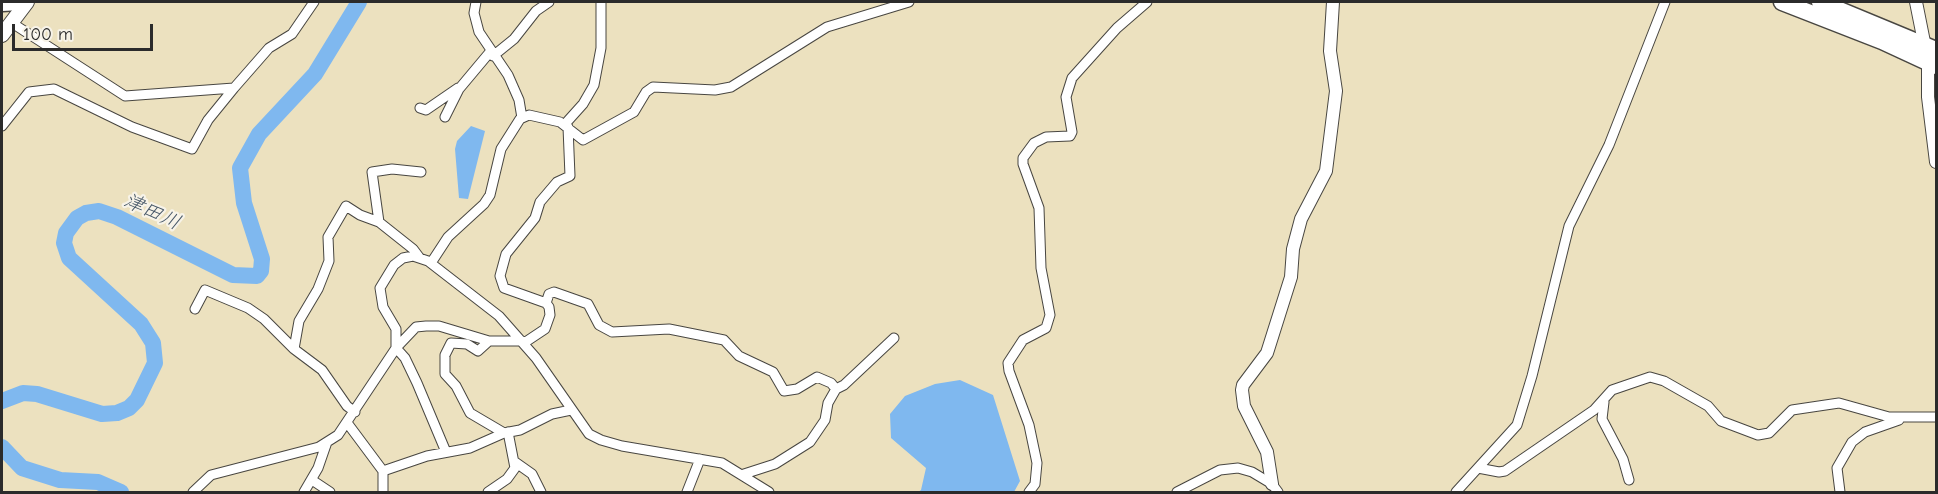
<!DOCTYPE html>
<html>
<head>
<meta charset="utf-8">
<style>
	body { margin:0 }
	#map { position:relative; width:1938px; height:494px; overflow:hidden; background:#ece1bf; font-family:"Comic Neue",sans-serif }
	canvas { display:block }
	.frame { position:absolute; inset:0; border:3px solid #2b2b2b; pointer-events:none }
	.scale { position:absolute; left:12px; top:24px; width:141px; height:27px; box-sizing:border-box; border:3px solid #2b2b2b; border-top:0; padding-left:8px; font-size:18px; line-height:21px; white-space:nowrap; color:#2b2b2b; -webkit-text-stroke:4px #f7f3e8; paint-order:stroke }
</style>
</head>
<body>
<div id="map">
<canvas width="1938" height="494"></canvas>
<div class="frame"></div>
<div class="scale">100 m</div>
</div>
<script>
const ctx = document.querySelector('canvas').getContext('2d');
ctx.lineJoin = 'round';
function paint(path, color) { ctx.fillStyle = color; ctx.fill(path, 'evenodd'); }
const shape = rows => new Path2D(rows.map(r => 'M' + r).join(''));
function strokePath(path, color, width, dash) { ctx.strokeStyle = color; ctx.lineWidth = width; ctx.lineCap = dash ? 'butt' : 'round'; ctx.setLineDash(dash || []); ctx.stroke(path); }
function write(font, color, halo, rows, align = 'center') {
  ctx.font = font + ' "Comic Neue","Klee One",sans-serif'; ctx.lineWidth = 4.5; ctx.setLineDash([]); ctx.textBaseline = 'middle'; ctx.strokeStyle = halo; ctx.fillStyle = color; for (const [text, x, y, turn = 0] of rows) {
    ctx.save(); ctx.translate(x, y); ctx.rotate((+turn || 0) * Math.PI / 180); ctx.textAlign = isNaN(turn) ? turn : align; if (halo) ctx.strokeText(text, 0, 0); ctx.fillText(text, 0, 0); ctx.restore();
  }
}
paint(shape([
	[471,126,485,131,468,199,459,198,455,149,457,141],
	[960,380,993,395,1020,481,1014,492,918,492,921,490,926,468,891,438,890,414,905,396,935,384]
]), '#7fb8ef');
strokePath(shape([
	[2,401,23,393,37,394,102,414,117,413,129,408,137,400,155,363,153,343,141,324,69,258,64,243,66,233,77,218,86,213,99,211,117,217,233,275,257,276,261,271,262,259,244,203,240,168,259,134,315,74,359,2],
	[2,447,22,468,60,480,98,482,121,492]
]), '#7fb8ef', 16);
const street = shape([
	[476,2,474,13,479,32,508,75,519,100,522,118],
	[12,23,125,96,234,88],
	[493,56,514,39,536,11,549,2],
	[420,108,426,110,458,88],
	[445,117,459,89,490,52],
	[565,124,583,104,594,85,601,48,601,2],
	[2,126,29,92,54,89,132,127,192,149,208,120,234,88,269,48,292,34,314,2],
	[379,222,372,172,392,169,421,172],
	[431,263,448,237,484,204,490,195,501,149,520,119,529,115,560,122,583,140,634,112,646,92,653,87,715,90,731,87,827,27,909,2],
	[546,303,549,294,554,292,588,304,599,325,612,332,669,329,724,340,739,356,773,372,784,391,797,389,817,377,831,383,836,389],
	[195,309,205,290,248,308,264,319,294,349,322,370,347,406,355,412],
	[489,341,478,351,467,344,451,343,445,355,445,374,456,386,470,413,504,433],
	[524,343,545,329,550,315,549,307,546,303,504,288,500,276,506,254,535,218,540,202,557,182,570,176,568,127],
	[294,349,299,321,318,289,329,261,328,237,346,206,360,215,379,222,413,249,419,257],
	[1604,402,1602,419,1623,459,1629,480],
	[348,424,383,471,383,492],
	[446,452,417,383,405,358,396,348,416,327,426,326,439,326,489,341,522,341],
	[515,462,532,474,541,492],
	[1478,468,1499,472,1505,471,1594,410,1612,390,1650,377,1664,381,1708,406,1721,421,1758,435,1769,433,1792,410,1839,403,1889,417,1936,417],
	[383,471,427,456,470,448,504,433,520,430,552,414,571,410],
	[744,474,775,464,810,442,825,420,828,403,836,389,844,385,894,338],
	[312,480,330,492],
	[193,492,211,475,319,447,338,435,396,348,396,329,383,307,380,288,394,265,403,258,413,256,428,261,499,316,536,358,589,434,601,440,622,446,722,463,769,492],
	[304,492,318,468,327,442],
	[488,492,507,479,515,468,508,432],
	[687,492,700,459],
	[1029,492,1035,484,1037,463,1029,425,1009,371,1008,363,1023,340,1046,328,1050,315,1041,268,1039,208,1023,164,1023,158,1034,143,1046,137,1070,136,1072,132,1066,97,1072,78,1117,28,1147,2],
	[1177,492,1220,470,1238,468,1252,472,1272,484,1278,492],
	[1456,492,1517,425,1532,376,1569,226,1609,145,1665,2],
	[1840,492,1837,468,1852,442,1865,432,1899,420]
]);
const secondary = shape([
	[1916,2,1928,62,1928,97,1936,162],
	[1272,484,1267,452,1244,406,1242,390,1243,385,1267,353,1291,277,1293,249,1301,219,1326,171,1336,91,1330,51,1333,2]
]);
const primary = shape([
	[2,35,27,2]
]);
const highway = shape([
	[1782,2,1882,41,1936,66],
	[1820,2,1936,50],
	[2,3,20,2]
]);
strokePath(street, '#484641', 11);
strokePath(secondary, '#484641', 14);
strokePath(primary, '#484641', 16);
strokePath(highway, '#484641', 19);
strokePath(street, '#fff', 9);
strokePath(secondary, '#fff', 12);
strokePath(primary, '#fff', 14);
strokePath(highway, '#fff', 16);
write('italic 20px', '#456', '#f7f3e8', [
	["津田川",152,212,25]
]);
</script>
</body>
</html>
